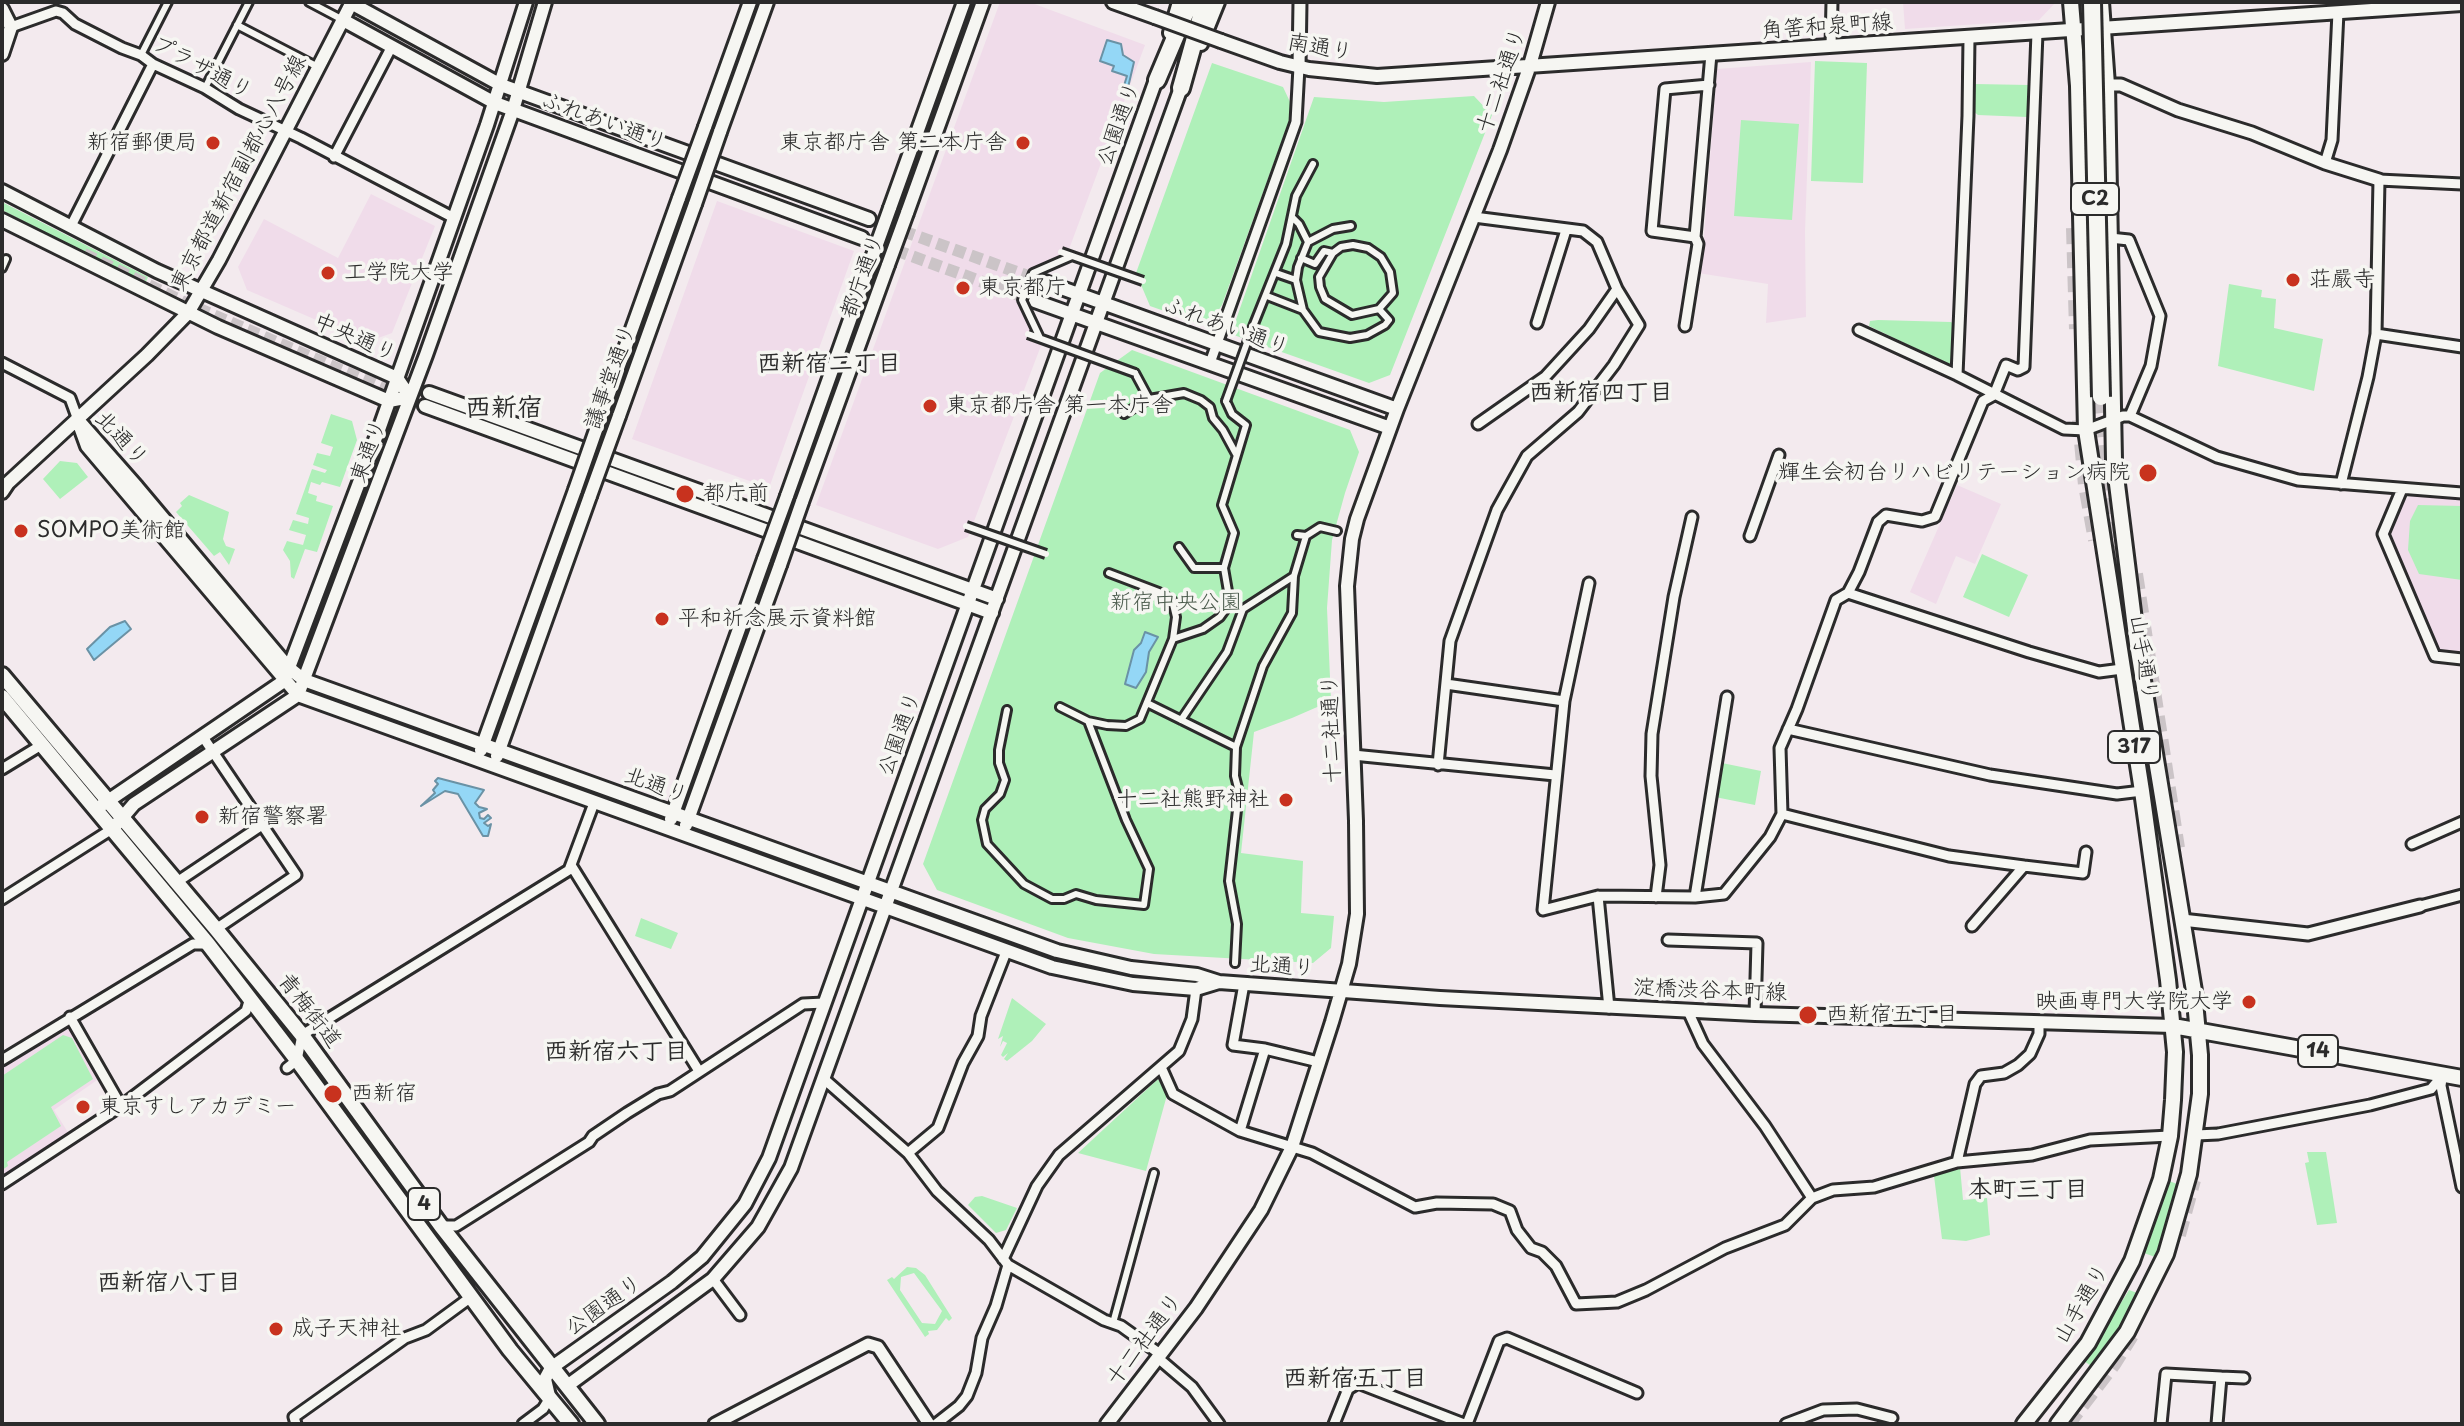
<!DOCTYPE html>
<html>
<head>
<meta charset="utf-8">
<style>
	body { margin:0 }
	#map { position:relative; width:2464px; height:1426px; overflow:hidden; background:#f3eaee; font-family:"Playpen Sans",sans-serif }
	canvas { display:block }
	.frame { position:absolute; inset:0; border:4px solid #2b2b2b; pointer-events:none }
</style>
</head>
<body>
<div id="map">
<canvas width="2464" height="1426"></canvas>
<div class="frame"></div>
</div>
<script>
const ctx = document.querySelector('canvas').getContext('2d');
ctx.lineJoin = 'round';
function paint(path, color) { ctx.fillStyle = color; ctx.fill(path, 'evenodd'); }
const shape = rows => new Path2D(rows.map(r => 'M' + r).join(''));
function strokePath(path, color, width, dash) { ctx.strokeStyle = color; ctx.lineWidth = width; ctx.lineCap = dash ? 'butt' : 'round'; ctx.setLineDash(dash || []); ctx.stroke(path); }
function write(font, color, halo, rows, align = 'center') {
  ctx.font = font + ' "Playpen Sans","Klee One",sans-serif'; ctx.lineWidth = 7; ctx.setLineDash([]); ctx.textBaseline = 'middle'; ctx.strokeStyle = halo; ctx.fillStyle = color; for (const [text, x, y, turn = 0] of rows) {
    ctx.save(); ctx.translate(x, y); ctx.rotate((+turn || 0) * Math.PI / 180); ctx.textAlign = isNaN(turn) ? turn : align; if (halo) ctx.strokeText(text, 0, 0); ctx.fillText(text, 0, 0); ctx.restore();
  }
}
paint(shape([
	[1000,2,1029,2,1145,45,1065,260,1035,274,1025,302,1042,343,968,537,938,549,816,505],
	[1903,2,2056,2,2039,20,1905,29],
	[1811,62,1805,232,1806,317,1766,323,1768,284,1698,273,1704,236,1717,69],
	[371,194,435,226,392,333,367,342,247,290,238,267,264,219,338,258],
	[717,201,854,251,769,488,632,439],
	[1957,485,2001,504,1975,564,1956,556,1936,604,1910,592],
	[2413,494,2462,498,2462,656,2437,651,2390,535,2404,501],
	[64,1028,72,1031,100,1078,54,1110,69,1134,2,1178,2,1068]
]), '#f0dcea');
paint(shape([
	[1815,61,1867,63,1863,183,1811,181],
	[1212,63,1283,87,1291,104,1289,121,1222,305,1214,317,1201,324,1150,306,1136,273],
	[1975,84,2029,85,2031,114,2027,117,1978,115,1973,111],
	[1474,96,1492,115,1390,375,1369,383,1231,334,1314,97,1384,102],
	[1741,120,1799,124,1792,220,1734,216],
	[2,202,148,277,145,284,2,210],
	[2229,284,2262,290,2261,297,2276,299,2274,328,2323,339,2314,391,2218,366],
	[1878,320,1951,322,1955,325,1953,364,1950,365,1869,326,1870,321],
	[1132,350,1350,430,1359,452,1345,493,1332,540,1327,608,1331,701,1292,718,1254,732,1241,853,1303,861,1301,913,1334,916,1331,948,1313,963,1154,954,1068,938,937,890,923,864,1100,373],
	[331,414,352,421,357,440,340,487,322,482,320,485,311,482,308,493,317,496,316,501,333,506,317,552,305,549,294,579,291,577,290,561,283,550,287,541,303,545,306,535,289,530,293,520,308,524,309,518,296,514,312,469,325,473,327,470,313,465,317,453,330,456,333,447,321,443],
	[60,461,77,463,88,477,60,499,43,479],
	[189,495,229,512,223,539,226,546,235,549,229,565,220,552,214,556,176,512,182,506,180,503],
	[2418,505,2462,506,2462,580,2419,574,2408,550,2410,521],
	[1982,554,2028,575,2009,617,1963,597],
	[1722,763,1761,771,1755,805,1715,797],
	[641,918,678,933,671,949,635,936],
	[1012,998,1046,1024,1032,1041,1007,1061,1004,1059,1008,1053,1003,1057,1001,1055,1007,1043,1003,1041,1000,1047,1003,1036,998,1039],
	[63,1035,72,1038,93,1079,51,1107,61,1126,7,1162,8,1166,2,1170,2,1076],
	[1158,1079,1167,1095,1146,1171,1078,1153],
	[2307,1152,2326,1152,2337,1223,2317,1225,2305,1163,2309,1162],
	[1960,1167,1963,1200,1987,1198,1990,1235,1966,1241,1942,1239,1934,1176],
	[2169,1181,2180,1185,2158,1258,2144,1253],
	[982,1196,1017,1208,1006,1230,996,1233,968,1205,975,1197],
	[907,1267,916,1268,925,1275,952,1318,949,1321,946,1318,937,1330,928,1331,929,1334,925,1337,887,1280,892,1277,894,1279],
	[914,1273,942,1311,935,1324,922,1323,900,1290,901,1277],
	[2129,1290,2140,1294,2094,1368,2084,1361]
]), '#aff0b9');
const water = shape([
	[1107,40,1121,44,1123,55,1134,62,1126,96,1121,95,1127,76,1112,71,1114,66,1100,61,1107,40],
	[125,621,131,629,94,660,87,649,110,627,125,621],
	[1145,632,1158,637,1149,652,1146,672,1136,688,1125,684,1134,650,1141,643,1145,632],
	[438,778,484,790,475,803,479,807,487,809,479,813,480,818,484,819,488,815,491,818,484,823,488,826,491,824,488,836,483,836,458,794,445,791,421,806,435,793,433,790,438,784,435,781,438,778]
]);
paint(water, '#94d7f6');
strokePath(water, '#6a92a5', 2);
strokePath(shape([
	[869,219,1042,281],
	[862,238,1035,301],
	[84,254,190,305,425,406]
]), '#cbc4c7', 12, [12, 6]);
strokePath(shape([
	[2074,228,2077,329],
	[2101,397,2110,487],
	[2080,420,2086,485,2096,540],
	[2101,475,2123,626],
	[2135,574,2177,848],
	[2178,1235,2193,1180],
	[2067,1424,2113,1364,2131,1335]
]), '#cbc4c7', 16, [16, 8]);
const pedestrian = shape([
	[309,2,343,20],
	[237,25,318,67],
	[141,55,168,2],
	[205,88,249,2],
	[1292,217,1299,224,1308,242],
	[1351,226,1333,229,1308,242,1298,267,1296,280,1303,310,1319,332,1350,338,1367,335,1385,325,1389,320,1379,309],
	[1353,245,1368,248,1381,257,1390,272,1393,293,1379,309,1352,315,1325,299,1320,287,1319,277,1333,253,1341,247,1353,245],
	[1301,258,1315,264,1324,251,1333,253],
	[2,268,6,259],
	[1276,273,1296,280],
	[1267,296,1303,310],
	[1252,329,1286,244,1296,196,1313,164],
	[1149,399,1184,393,1201,400,1210,407,1213,418,1223,430,1236,454],
	[1124,414,1149,399,1135,373],
	[1297,535,1306,536,1320,527,1337,531],
	[1179,547,1194,568,1224,568],
	[1173,639,1203,629,1220,617,1230,603,1224,568,1234,533,1222,505,1246,425,1232,414,1226,401],
	[1147,703,1236,747],
	[1060,707,1088,721,1107,725,1126,726,1140,719,1173,639,1176,617,1172,600,1159,592,1109,573],
	[1007,710,999,750,999,763,1005,780,1000,794,985,809,982,820,987,844,1024,884,1052,899,1064,899,1076,894,1096,900,1144,905,1149,869,1126,820,1088,721],
	[1181,720,1227,652,1243,609,1294,576],
	[1235,963,1237,924,1229,881,1239,792,1235,776,1236,747,1263,666,1292,613,1294,576,1306,536],
	[1113,1323,1154,1173]
]);
const minor = shape([
	[63,13,75,24,122,48,141,55,153,64,205,88,239,109,301,138,454,218],
	[11,27,56,11,63,13],
	[1831,46,1832,2],
	[334,157,392,46],
	[2325,163,2332,140,2338,12],
	[71,226,153,64],
	[1695,237,1652,231,1665,89,1709,85],
	[2110,238,2129,240,2160,316,2151,366,2130,416],
	[1537,323,1566,230],
	[1685,326,1698,244,1695,237,1711,54],
	[1859,330,1957,375,2064,429,2086,430,2123,416,2130,416,2217,457,2298,480,2462,493],
	[2376,334,2462,347],
	[2,363,70,398,78,420],
	[1210,363,1296,122,1299,67],
	[1957,375,1968,116,1969,38],
	[1478,424,1545,377,1589,329,1617,289],
	[2341,484,2368,377,2376,334,2379,180,2462,184],
	[2402,489,2383,534,2435,656,2462,659],
	[1750,536,1779,455],
	[1589,583,1564,701,1543,910,1598,896,1695,897,1724,894,1770,837,1782,814,1780,748,1797,709,1836,600,1848,593,1859,572,1878,522,1886,515,1922,521,1935,517,1983,401,1994,395,2006,365,2018,370,2024,367,2037,33],
	[1848,593,2029,652,2099,672,2122,669],
	[1446,684,1564,701],
	[1788,729,1990,775,2117,794,2142,791],
	[203,737,296,875,216,929],
	[1353,755,1555,775],
	[1438,765,1450,641,1497,510,1527,456,1578,412,1614,365,1639,325,1617,289,1597,242,1583,231,1474,217],
	[2,769,43,744],
	[1782,814,1949,856,2024,866,1972,926],
	[2412,844,2462,822],
	[571,865,699,1071],
	[2024,866,2083,873,2086,852],
	[177,882,262,825],
	[1598,896,1609,1008],
	[1656,897,1660,865,1651,776,1652,734,1674,597,1692,517],
	[1695,897,1727,697],
	[2,899,112,829],
	[2420,906,2462,895],
	[1668,940,1757,943,1755,1014],
	[1244,984,1233,1045,1265,1049,1319,1062],
	[1688,1011,1703,1044,1765,1126,1812,1198],
	[70,1017,121,1106],
	[2,1060,193,944,208,944],
	[1161,1067,1173,1094,1240,1131,1312,1153,1415,1207,1437,1203,1493,1204,1510,1211,1517,1230,1531,1248,1542,1252,1556,1266,1576,1304,1617,1302,1646,1290,1725,1248,1785,1225,1812,1198,1833,1190,1874,1187,1957,1162,2032,1155,2090,1140,2170,1136],
	[287,1068,297,1060,302,1035,569,870,594,803],
	[2442,1078,2441,1086,2462,1187],
	[824,1079,908,1153,938,1128,963,1063,978,1036,981,1016,1006,952],
	[1240,1131,1265,1049],
	[2196,1135,2218,1134,2370,1105,2431,1089,2443,1075],
	[908,1153,937,1191,989,1240,1008,1265,1104,1320,1121,1326,1160,1354],
	[1957,1162,1975,1084,1981,1076,2004,1073,2018,1065,2030,1054,2039,1034,2039,1023],
	[2,1184,121,1106,246,1011,250,998],
	[441,1226,456,1226,589,1142,593,1136,627,1113,658,1094,670,1091,803,1004,824,1003],
	[1003,1259,1037,1186,1059,1155,1179,1051,1192,1019,1196,989],
	[713,1279,740,1315],
	[1158,1358,1192,1387,1219,1424],
	[2221,1377,2244,1378],
	[296,1424,294,1417,405,1338,426,1330,471,1297],
	[523,1424,543,1409,550,1398],
	[936,1424,959,1406,967,1396,976,1373,982,1338,996,1306,1008,1265],
	[1334,1424,1348,1389,1358,1383,1464,1424],
	[1467,1424,1499,1341,1507,1338,1637,1393],
	[1786,1424,1823,1410,1857,1409,1892,1418],
	[2161,1424,2166,1374,2221,1377,2217,1424]
]);
const tertiary = shape([
	[1299,67,1300,2],
	[2107,85,2121,85,2178,110,2252,133,2325,163,2379,180],
	[2182,920,2308,934,2420,906],
	[715,1424,868,1344,878,1347,929,1424]
]);
const secondary = shape([
	[1113,2,1155,17],
	[351,3,501,85,869,219],
	[2,9,11,27,2,54],
	[343,20,495,103,862,238],
	[1170,33,1179,2],
	[1221,41,1280,62,1309,69,1377,76,2462,4],
	[1201,44,1218,2],
	[705,127,750,2],
	[720,132,767,2],
	[2,191,157,271,397,378,410,397],
	[890,208,964,2],
	[907,213,983,2],
	[2,220,218,327,389,401,410,397],
	[1042,281,1397,409],
	[1035,301,1390,428],
	[429,393,997,599],
	[425,406,992,613],
	[603,410,679,198],
	[619,416,695,204],
	[78,420,137,487,289,668,304,680,1057,951,1131,968,1197,975,1219,982,1440,998,1755,1014,2173,1026],
	[79,424,87,446,298,695,1052,967,1133,984,1196,989,1219,982],
	[2,492,8,483,147,355,188,313,219,260,352,2],
	[787,496,872,258],
	[802,502,888,265],
	[481,750,575,490],
	[497,756,590,496],
	[102,805,284,681,380,427,487,125,526,2],
	[671,819,764,559],
	[116,825,134,804,298,695,426,355,513,110,545,2],
	[686,825,780,565],
	[567,1386,713,1279,758,1227,791,1168,1183,82],
	[549,1396,545,1379,551,1368,672,1282,702,1257,745,1204,769,1158,1158,74],
	[1107,1424,1196,1308,1261,1210,1292,1147,1332,1022,1349,964,1357,914,1356,821,1347,586,1352,539,1357,519,1397,409,1500,150,1530,65,1548,2]
]);
const primary = shape([
	[2,675,216,929,302,1035,441,1226,597,1424],
	[2,697,208,944,297,1060,510,1350,571,1424],
	[2173,1026,2462,1078],
	[2024,1424,2088,1343,2132,1261,2161,1179,2170,1136,2173,1100,2175,1052,2168,980,2142,791,2086,430,2078,86,2071,2],
	[2058,1424,2127,1332,2166,1254,2189,1174,2200,1094,2200,1055,2194,991,2137,644,2114,460,2107,85,2101,2]
]);
const motorway = shape([
	[1157,80,1190,2],
	[1181,88,1205,2]
]);
strokePath(pedestrian, '#2b2b2b', 12);
strokePath(minor, '#2b2b2b', 15);
strokePath(tertiary, '#2b2b2b', 17);
strokePath(secondary, '#2b2b2b', 18);
strokePath(primary, '#2b2b2b', 20);
strokePath(motorway, '#2b2b2b', 22);
strokePath(pedestrian, '#f6f6f2', 6);
strokePath(minor, '#f6f6f2', 9);
strokePath(tertiary, '#f6f6f2', 11);
strokePath(secondary, '#f6f6f2', 12);
strokePath(primary, '#f6f6f2', 14);
strokePath(motorway, '#f6f6f2', 16);
const pedestrianBridge = shape([
	[1061,252,1143,281],
	[1028,334,1135,373],
	[1040,338,1022,300,1033,273,1072,256],
	[1226,401,1252,329],
	[966,526,1046,554]
]);
const secondaryBridge = shape([
	[1155,17,1221,41],
	[679,198,705,127],
	[695,204,720,132],
	[872,258,890,208],
	[888,265,907,213],
	[575,490,603,410],
	[590,496,619,416],
	[764,559,787,496],
	[780,565,802,502]
]);
const motorwayBridge = shape([
	[2092,2,2101,397]
]);
strokePath(pedestrianBridge, '#2b2b2b', 12, []);
strokePath(secondaryBridge, '#2b2b2b', 18, []);
strokePath(motorwayBridge, '#2b2b2b', 22, []);
strokePath(pedestrianBridge, '#f6f6f2', 6);
strokePath(secondaryBridge, '#f6f6f2', 12);
strokePath(motorwayBridge, '#f6f6f2', 16);
for (const [x, y, r, color] of [
	[213,143,8,"#c8321e"],
	[1023,143,8,"#c8321e"],
	[328,273,8,"#c8321e"],
	[2293,280,8,"#c8321e"],
	[963,288,8,"#c8321e"],
	[930,406,8,"#c8321e"],
	[2148,473,10,"#c8321e"],
	[685,494,10,"#c8321e"],
	[21,531,8,"#c8321e"],
	[662,619,8,"#c8321e"],
	[1286,800,8,"#c8321e"],
	[202,817,8,"#c8321e"],
	[2249,1002,8,"#c8321e"],
	[1808,1015,10,"#c8321e"],
	[333,1094,10,"#c8321e"],
	[83,1107,8,"#c8321e"],
	[276,1329,8,"#c8321e"]
]) { const dot = new Path2D(); dot.arc(x, y, r, 0, 2 * Math.PI); ctx.fillStyle = color; ctx.fill(dot); strokePath(dot, '#f6f6f2', 3); }
for (const [x, y, w] of [
	[2095,199,48],
	[2134,747,52],
	[2318,1051,40],
	[424,1204,32]
]) { const box = new Path2D(); box.roundRect(x - w / 2, y - 16, w, 32, 6); ctx.fillStyle = '#f6f6f2'; ctx.fill(box); strokePath(box, '#2b2b2b', 2); }
write('bold 20px', '#2b2b2b', null, [
	["C2",2095,199],
	["317",2134,747],
	["14",2318,1051],
	["4",424,1204]
]);
write('22px', '#2b2b2b', '#f6f6f2', [
	["角筈和泉町線",1827,27,-4],
	["南通り",1320,48,10],
	["プラザ通り",202,68,28],
	["十二社通り",1502,81,-71],
	["ふれあい通り",604,122,20],
	["公園通り",1119,124,-70],
	["東京都道新宿副都心八号線",239,173,-62],
	["都庁通り",863,276,-70],
	["ふれあい通り",1226,327,20],
	["中央通り",355,338,24],
	["議事堂通り",611,377,-70],
	["北通り",121,439,47],
	["東通り",369,451,-70],
	["山手通り",2143,658,81],
	["十二社通り",1332,729,-92],
	["公園通り",900,734,-70],
	["北通り",656,786,20],
	["北通り",1282,967,4],
	["淀橋渋谷本町線",1710,991,2],
	["青梅街道",309,1011,52],
	["山手通り",2082,1304,-60],
	["公園通り",604,1306,-35],
	["十二社通り",1145,1340,-53]
]);
write('22px', '#2b2b2b', '#f6f6f2', [
	["新宿郵便局",197,143,"right"],
	["東京都庁舎 第二本庁舎",1007,143,"right"],
	["工学院大学",344,273],
	["荘嚴寺",2309,280],
	["東京都庁",979,288],
	["東京都庁舎 第一本庁舎",946,406],
	["輝生会初台リハビリテーション病院",2130,473,"right"],
	["都庁前",703,494],
	["SOMPO美術館",37,531],
	["平和祈念展示資料館",678,619],
	["十二社熊野神社",1270,800,"right"],
	["新宿警察署",218,817],
	["映画専門大学院大学",2233,1002,"right"],
	["西新宿五丁目",1826,1015],
	["西新宿",351,1094],
	["東京すしアカデミー",99,1107],
	["成子天神社",292,1329]
], 'left');
write('22px', '#4c5c4e', '#f6f6f2', [
	["新宿中央公園",1176,603]
]);
write('bold 24px', '#2b2b2b', '#f6f6f2', [
	["西新宿二丁目",829,364],
	["西新宿四丁目",1601,393],
	["西新宿六丁目",616,1052],
	["本町三丁目",2028,1190],
	["西新宿八丁目",169,1283],
	["西新宿五丁目",1355,1379]
]);
write('bold 26px', '#2b2b2b', '#f6f6f2', [
	["西新宿",504,409]
]);
</script>
</body>
</html>
